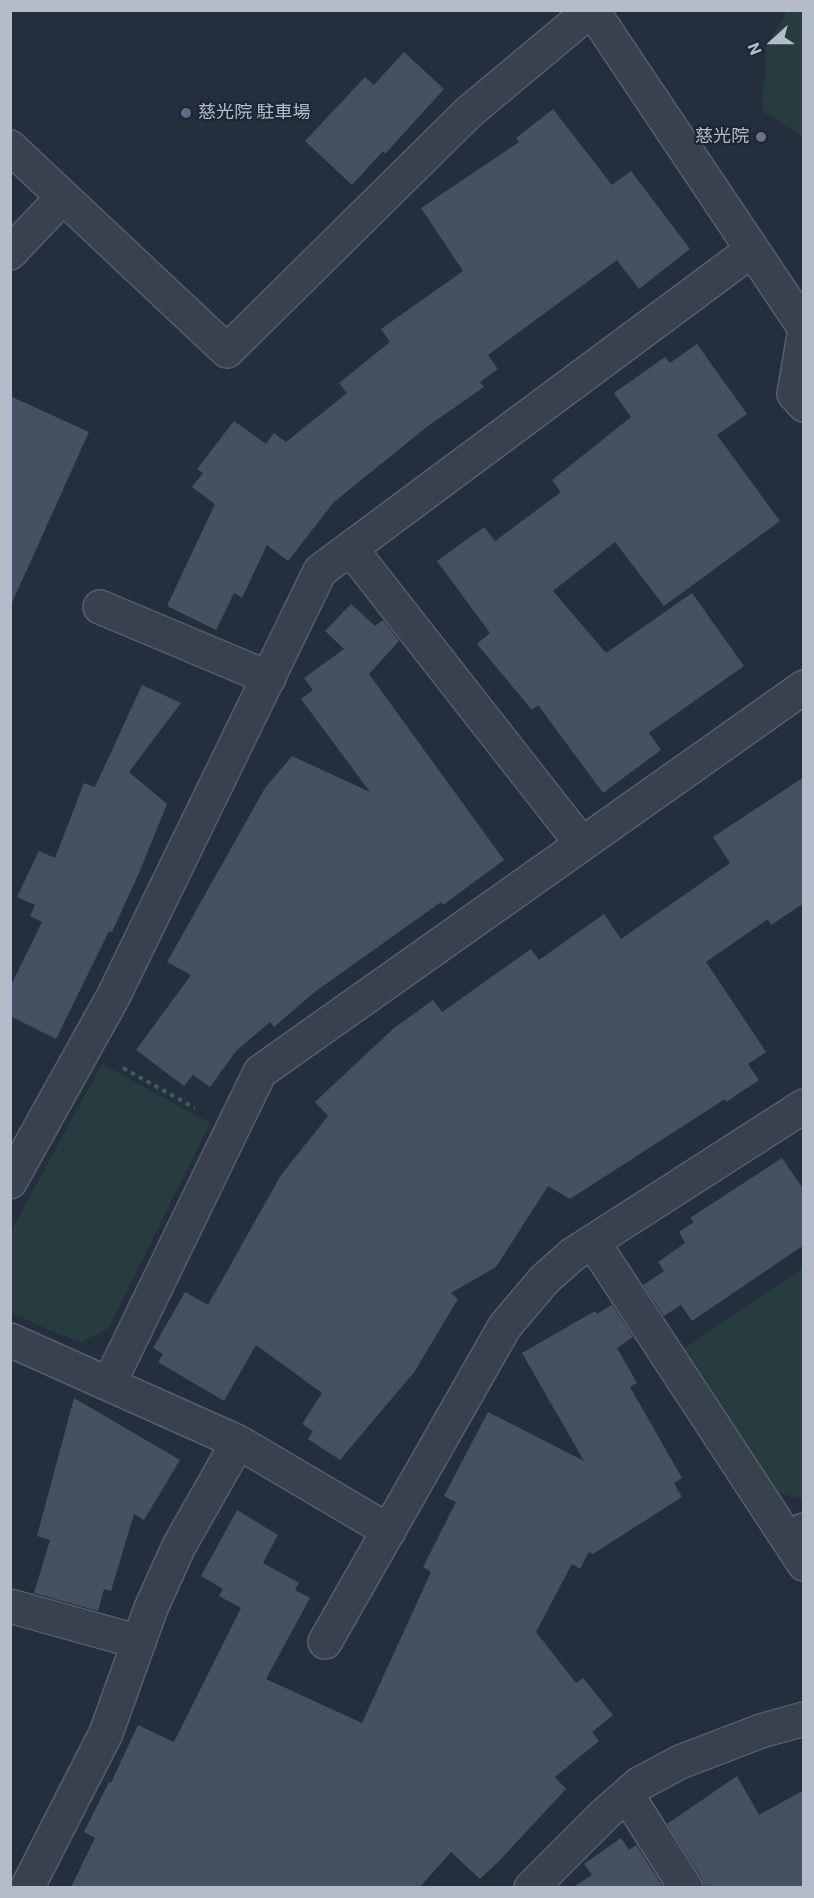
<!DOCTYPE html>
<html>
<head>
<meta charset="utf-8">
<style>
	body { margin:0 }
	#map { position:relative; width:814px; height:1898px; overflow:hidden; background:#242f3e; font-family:Roboto,sans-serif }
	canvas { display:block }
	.frame { position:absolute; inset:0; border:12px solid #b4bcc9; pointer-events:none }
	.north { position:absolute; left:742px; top:12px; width:60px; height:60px; -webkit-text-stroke:4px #1d2633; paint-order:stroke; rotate:249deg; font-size:16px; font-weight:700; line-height:24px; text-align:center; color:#b4bcc9 }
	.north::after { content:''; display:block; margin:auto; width:21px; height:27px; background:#b4bcc9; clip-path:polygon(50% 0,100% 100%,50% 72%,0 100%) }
</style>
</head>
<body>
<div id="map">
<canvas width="814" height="1898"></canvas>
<div class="frame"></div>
<div class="north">N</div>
</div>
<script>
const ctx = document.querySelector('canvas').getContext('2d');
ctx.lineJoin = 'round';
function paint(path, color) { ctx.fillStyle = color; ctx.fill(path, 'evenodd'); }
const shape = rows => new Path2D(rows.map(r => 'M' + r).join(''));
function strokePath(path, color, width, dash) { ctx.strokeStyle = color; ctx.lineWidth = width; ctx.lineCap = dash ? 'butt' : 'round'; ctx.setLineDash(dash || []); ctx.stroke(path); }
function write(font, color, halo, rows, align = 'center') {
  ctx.font = font + ' Roboto,"Noto Sans JP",sans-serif'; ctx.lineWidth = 4.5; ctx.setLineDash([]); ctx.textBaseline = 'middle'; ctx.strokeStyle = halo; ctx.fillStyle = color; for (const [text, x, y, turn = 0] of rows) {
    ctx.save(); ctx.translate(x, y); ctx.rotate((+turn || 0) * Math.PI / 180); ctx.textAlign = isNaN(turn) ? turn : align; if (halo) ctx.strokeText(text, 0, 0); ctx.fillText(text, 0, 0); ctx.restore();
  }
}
paint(shape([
	[788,10,803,11,803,137,762,111,767,45],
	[102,1064,210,1123,108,1329,81,1343,11,1313,11,1231],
	[803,1268,803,1499,775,1492,684,1348]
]), '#263c3f');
paint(shape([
	[404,52,444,89,385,154,383,151,352,185,305,141,365,77,374,85],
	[553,109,612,185,631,171,690,249,639,289,617,260,488,355,498,369,480,382,484,387,428,426,334,502,288,561,267,545,242,598,234,593,216,630,167,606,215,504,192,487,203,473,197,469,234,421,266,444,274,433,286,442,347,393,339,383,390,342,381,329,463,271,421,208,519,142,516,138],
	[697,344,747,414,717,435,780,521,664,606,615,542,553,591,606,653,692,593,744,666,649,733,661,750,603,793,538,705,532,710,477,644,490,633,437,561,484,527,495,541,561,492,552,480,631,417,614,393,665,357,670,363],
	[10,396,89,432,10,607],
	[351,604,375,626,383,620,399,641,369,674,504,860,443,905,441,902,316,991,274,1027,270,1022,236,1051,210,1087,193,1075,184,1086,136,1050,191,975,167,962,265,788,292,756,370,792,301,699,313,690,304,678,344,649,325,631],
	[142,685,181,703,129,772,167,804,139,873,112,932,109,931,56,1039,10,1016,10,987,42,922,30,916,35,905,17,897,39,851,55,858,84,783,95,787],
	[804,777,804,903,771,925,768,919,706,962,766,1052,748,1064,759,1080,726,1102,725,1099,570,1199,548,1186,496,1267,451,1293,458,1299,415,1371,340,1460,308,1439,313,1431,302,1424,322,1393,256,1345,224,1401,158,1362,163,1354,153,1348,185,1292,208,1305,281,1175,328,1116,315,1102,394,1028,433,1000,442,1012,531,949,539,960,604,914,621,939,730,863,713,837],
	[782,1158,804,1190,804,1245,692,1321,681,1305,664,1316,643,1285,664,1271,658,1262,685,1243,679,1232,694,1222,690,1218],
	[612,1305,633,1337,617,1348,637,1383,630,1387,682,1478,674,1483,682,1497,593,1554,589,1552,580,1569,572,1564,536,1632,576,1683,583,1678,613,1715,592,1732,599,1741,555,1777,566,1789,500,1860,480,1879,451,1852,420,1887,71,1887,95,1838,84,1832,109,1782,111,1783,138,1725,174,1742,241,1608,219,1596,223,1589,201,1576,237,1510,278,1535,263,1563,299,1583,295,1590,310,1598,266,1679,362,1723,431,1572,423,1567,456,1502,444,1496,488,1412,584,1461,522,1353,595,1311,597,1314],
	[74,1398,180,1460,144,1520,134,1514,111,1591,104,1589,98,1611,34,1593,50,1540,37,1536],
	[737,1776,759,1815,804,1790,804,1887,705,1887,702,1878,667,1824],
	[621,1838,629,1850,636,1845,663,1887,573,1887,592,1875,584,1864]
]), '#455162');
const minor = shape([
	[592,10,804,327],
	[10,147,227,351,469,112,591,10],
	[10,253,63,197],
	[804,335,794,394,804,405],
	[351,549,582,844],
	[100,607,269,678],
	[10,1182,113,997,320,571,752,250],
	[593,1242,804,1564],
	[10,1340,238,1442,389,1531],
	[109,1384,260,1072,804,687],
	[10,1606,139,1642],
	[325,1642,505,1326,544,1280,572,1255,804,1106],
	[627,1795,686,1888],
	[27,1888,106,1733,151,1608,179,1546,238,1442],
	[531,1888,605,1814,639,1784,680,1762,761,1731,804,1719]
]);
const tertiary = shape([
	[789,1540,804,1530]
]);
strokePath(minor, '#565f6c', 36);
strokePath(tertiary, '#565f6c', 36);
strokePath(shape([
	[123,1068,195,1108]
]), '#44595c', 4, [4.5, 4.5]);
strokePath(minor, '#38414e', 33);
strokePath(tertiary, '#38414e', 33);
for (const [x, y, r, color] of [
	[186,113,6,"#5c6f8a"],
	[761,137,6,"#6b7280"]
]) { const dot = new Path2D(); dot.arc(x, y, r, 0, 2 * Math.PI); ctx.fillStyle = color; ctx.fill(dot); strokePath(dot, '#1d2633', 2); }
write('18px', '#b4bcc9', '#1d2633', [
	["慈光院 駐車場",198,113],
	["慈光院",749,137,"right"]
], 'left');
</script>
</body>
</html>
